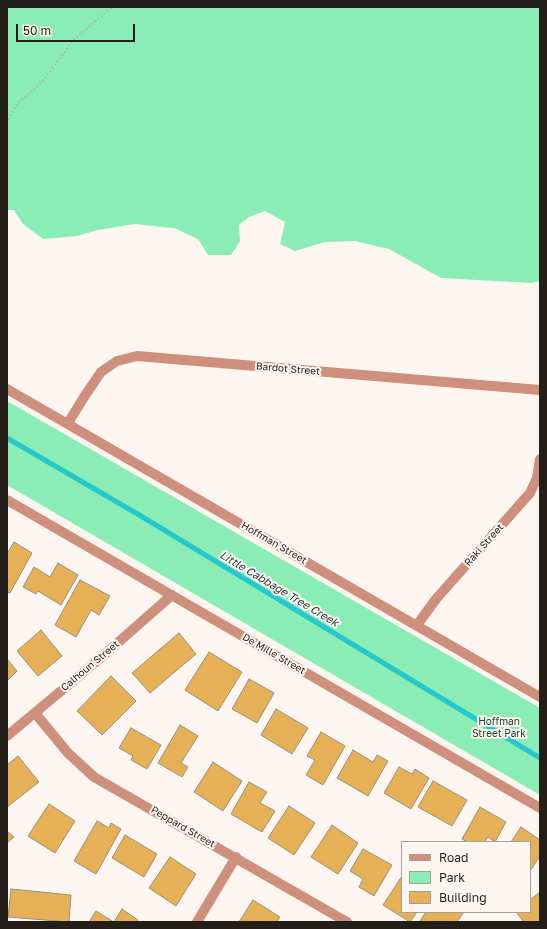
<!DOCTYPE html>
<html>
<head>
<meta charset="utf-8">
<style>
	body { margin:0 }
	#map { position:relative; width:547px; height:929px; overflow:hidden; background:#fdf6f0; font-family:"Golos Text",sans-serif }
	canvas { display:block }
	.frame { position:absolute; inset:0; border:8px solid #241e19; pointer-events:none }
	.legend { position:absolute; left:401px; top:841px; width:130px; height:72px; box-sizing:border-box; background:#fdf6f0; border:1px solid #a6a09a; margin:0; padding:5px 7px; list-style:none; font-size:12px; color:#241e19 }
	.legend li { display:flex; align-items:center; gap:8px; height:20px }
	.legend b { width:20px; border:1px solid #a6a09a }
	.scale { position:absolute; left:16px; top:24px; width:119px; height:18px; box-sizing:border-box; border:2px solid #241e19; border-top:0; padding-left:5px; font-size:12px; line-height:14px; white-space:nowrap; color:#241e19; -webkit-text-stroke:3px #fdf6f0; paint-order:stroke }
</style>
</head>
<body>
<div id="map">
<canvas width="547" height="929"></canvas>
<div class="frame"></div>
<ul class="legend">
<li><b style="height:5px;background:#cf8f7d"></b>Road</li>
<li><b style="height:11px;background:#89edb5"></b>Park</li>
<li><b style="height:11px;background:#e6b056"></b>Building</li>
</ul>
<div class="scale">50 m</div>
</div>
<script>
const ctx = document.querySelector('canvas').getContext('2d');
ctx.lineJoin = 'round';
function paint(path, color) { ctx.fillStyle = color; ctx.fill(path, 'evenodd'); }
const shape = rows => new Path2D(rows.map(r => 'M' + r).join(''));
function strokePath(path, color, width, dash) { ctx.strokeStyle = color; ctx.lineWidth = width; ctx.lineCap = dash ? 'butt' : 'round'; ctx.setLineDash(dash || []); ctx.stroke(path); }
function write(font, color, halo, rows, align = 'center') {
  ctx.font = font + ' "Golos Text",sans-serif'; ctx.lineWidth = 4; ctx.setLineDash([]); ctx.textBaseline = 'middle'; ctx.strokeStyle = halo; ctx.fillStyle = color; for (const [text, x, y, turn = 0] of rows) {
    ctx.save(); ctx.translate(x, y); ctx.rotate((+turn || 0) * Math.PI / 180); ctx.textAlign = isNaN(turn) ? turn : align; if (halo) ctx.strokeText(text, 0, 0); ctx.fillText(text, 0, 0); ctx.restore();
  }
}
paint(shape([
	[7,7,540,7,540,281,532,283,441,278,389,249,355,241,325,242,295,251,280,244,285,222,265,211,249,217,239,225,240,241,231,255,208,255,198,239,174,228,134,224,98,230,77,236,43,239,23,224,14,210,7,210],
	[7,401,540,708,540,795,7,485]
]), '#89edb5');
strokePath(shape([
	[7,438,141,516,540,758]
]), '#25c9cb', 5);
const building = shape([
	[14,542,32,553,10,593,7,592,7,554,14,542],
	[58,563,78,575,61,605,38,591,36,594,23,587,34,567,50,577,58,563],
	[80,580,110,596,99,615,91,610,76,637,55,625,80,580],
	[41,630,62,656,38,676,17,651,41,630],
	[179,633,196,654,150,693,132,673,179,633],
	[209,652,242,672,218,711,185,690,209,652],
	[7,659,17,671,7,681,7,659],
	[111,676,136,701,102,735,77,711,111,676],
	[249,679,274,693,257,723,232,709,249,679],
	[276,709,308,728,292,754,261,735,276,709],
	[180,725,198,736,181,763,188,767,182,777,158,763,180,725],
	[131,728,161,745,147,769,131,760,133,756,119,748,131,728],
	[321,732,345,746,323,785,306,775,315,760,307,756,321,732],
	[353,750,373,762,377,755,388,761,368,796,337,778,353,750],
	[18,756,39,782,7,807,7,765,18,756],
	[213,762,242,781,223,811,194,792,213,762],
	[399,767,412,774,415,769,429,778,411,809,384,793,399,767],
	[433,781,467,800,452,826,418,807,433,781],
	[249,782,267,792,260,803,275,811,262,832,231,814,249,782],
	[49,804,75,821,55,853,28,836,49,804],
	[289,806,315,823,294,855,268,838,289,806],
	[480,807,506,822,495,842,488,837,485,842,467,842,462,839,480,807],
	[97,821,109,828,111,823,121,829,96,874,74,861,97,821],
	[332,825,358,843,338,874,311,857,332,825],
	[521,827,540,840,540,856,530,871,530,842,511,842,521,827],
	[7,831,14,837,7,843,7,831],
	[125,835,157,854,144,877,112,858,125,835],
	[363,849,392,865,374,896,359,887,363,879,350,871,363,849],
	[170,857,196,874,176,906,149,888,170,857],
	[402,876,402,912,417,912,410,922,383,905,402,876],
	[11,889,71,895,69,922,8,917,11,889],
	[540,892,540,922,524,922,516,912,530,912,530,900,540,892],
	[253,900,280,917,277,922,239,922,253,900],
	[122,909,138,920,137,922,89,922,96,911,114,922,122,909],
	[426,912,464,912,457,922,421,922,420,921,426,912]
]);
paint(building, '#e6b056');
strokePath(building, '#9a8f7e', 1);
strokePath(shape([
	[7,123,16,105,42,82,53,67,65,52,71,42,112,7],
	[7,211,7,215]
]), '#b5aea8', 2.5, [1, 3]);
strokePath(shape([
	[7,389,540,697],
	[68,423,84,397,101,372,117,361,137,356,540,390],
	[7,500,540,808],
	[417,625,436,599,530,493,537,478,540,459],
	[35,713,68,753,94,777,347,922],
	[7,736,97,661,172,595],
	[197,922,236,857]
]), '#cf8f7d', 10);
write('10px', '#241e19', '#fdf6f0', [
	["Bardot Street",288,369,5],
	["Hoffman Street",274,543,30],
	["Raki Street",484,545,-48],
	["De Mille Street",274,654,30],
	["Calhoun Street",90,666,-40],
	["Peppard Street",183,827,30]
]);
write('10px', '#1c4630', '#fdf6f0', [
	["Hoffman",499,722],
	["Street Park",499,734]
]);
write('italic 11px', '#263f3f', '#fdf6f0', [
	["Little Cabbage Tree Creek",279,589,31]
]);
</script>
</body>
</html>
